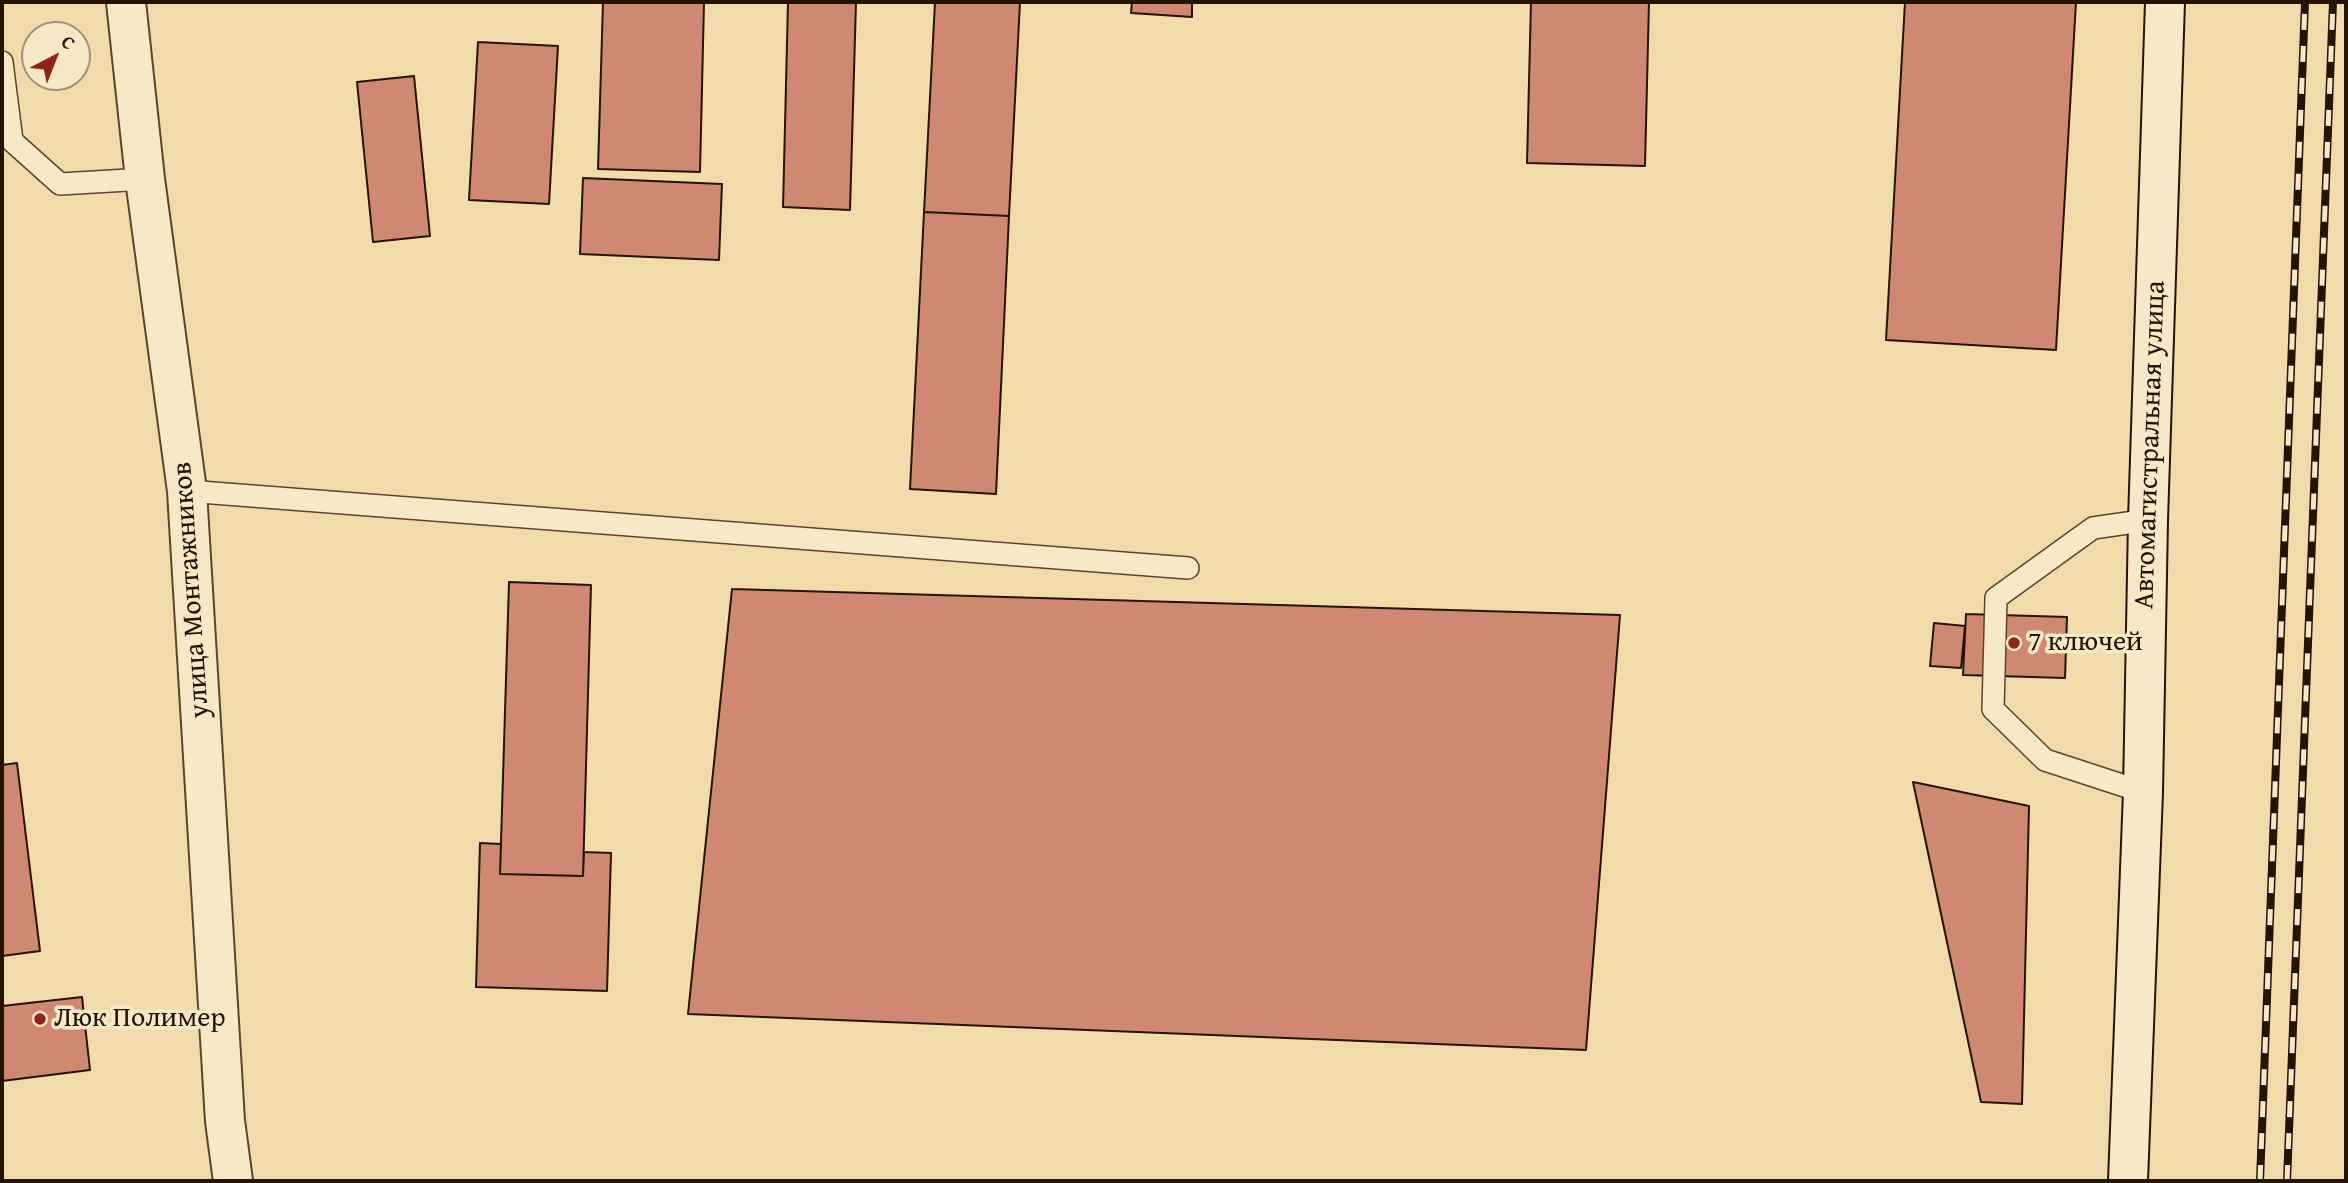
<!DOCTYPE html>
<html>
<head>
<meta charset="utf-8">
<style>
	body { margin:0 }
	#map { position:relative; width:2348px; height:1183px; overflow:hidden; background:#f2dbaa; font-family:"Gentium Book Plus",serif }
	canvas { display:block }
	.frame { position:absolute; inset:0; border:4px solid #231402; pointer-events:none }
	.north { position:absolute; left:21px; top:21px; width:70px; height:70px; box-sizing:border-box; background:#f7e8c8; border:2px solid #a29379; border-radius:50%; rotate:42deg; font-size:19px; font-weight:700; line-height:28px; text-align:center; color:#231402 }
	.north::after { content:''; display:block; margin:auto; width:24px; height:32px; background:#8f2418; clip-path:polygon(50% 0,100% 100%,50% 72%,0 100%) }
</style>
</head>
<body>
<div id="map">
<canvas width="2348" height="1183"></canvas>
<div class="frame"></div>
<div class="north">С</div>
</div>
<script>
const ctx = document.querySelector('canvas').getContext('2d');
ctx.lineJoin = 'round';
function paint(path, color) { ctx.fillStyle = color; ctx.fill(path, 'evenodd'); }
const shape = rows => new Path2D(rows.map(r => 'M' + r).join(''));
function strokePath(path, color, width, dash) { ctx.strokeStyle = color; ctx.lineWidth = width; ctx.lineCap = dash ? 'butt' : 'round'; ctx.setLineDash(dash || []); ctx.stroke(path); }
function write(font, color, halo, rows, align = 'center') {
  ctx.font = font + ' "Gentium Book Plus",serif'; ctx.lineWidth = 7; ctx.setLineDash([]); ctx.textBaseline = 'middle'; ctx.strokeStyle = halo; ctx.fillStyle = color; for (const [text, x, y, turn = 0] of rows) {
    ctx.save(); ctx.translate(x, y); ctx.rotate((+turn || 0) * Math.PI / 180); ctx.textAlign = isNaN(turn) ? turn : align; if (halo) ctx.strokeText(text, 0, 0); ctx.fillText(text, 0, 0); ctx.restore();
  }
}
const building = shape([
	[603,2,704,2,700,172,598,169,603,2],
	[788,2,856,2,850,210,783,207,788,2],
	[935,2,1020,2,1009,216,924,212,935,2],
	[1132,2,1192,2,1192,17,1131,13,1132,2],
	[1531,2,1649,2,1645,166,1527,163,1531,2],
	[1905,2,2076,2,2056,350,1886,340,1905,2],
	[478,42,558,46,549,204,469,200,478,42],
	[414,76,430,236,373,242,357,82,414,76],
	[583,178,722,184,719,260,580,254,583,178],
	[924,212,1009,216,996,494,910,489,924,212],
	[509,582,591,585,583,876,500,874,509,582],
	[732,589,1620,615,1586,1050,688,1014,732,589],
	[1966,614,2067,617,2065,678,1963,675,1966,614],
	[1934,623,1965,626,1961,668,1930,666,1934,623],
	[17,763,40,951,2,956,2,765,17,763],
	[1913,782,2029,806,2022,1104,1981,1102,1913,782],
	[480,843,501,844,500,874,583,876,584,852,611,853,607,991,476,987,480,843],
	[82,997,90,1070,2,1081,2,1006,82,997]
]);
paint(building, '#cf8871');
strokePath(building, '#231402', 2);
const lane = shape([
	[2,62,12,141,60,184,145,179],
	[187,491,1188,568],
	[2143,792,2045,760,1993,709,1996,598,2093,528,2148,520]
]);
const street = shape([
	[126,2,145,179,187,491,225,1121,233,1181]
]);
const secondary = shape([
	[2128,1181,2143,792,2148,520,2165,2]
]);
strokePath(lane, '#57462c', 24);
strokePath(street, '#57462c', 42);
strokePath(secondary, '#231402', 42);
strokePath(lane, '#f7e8c8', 21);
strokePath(street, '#f7e8c8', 38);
strokePath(secondary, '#f7e8c8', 38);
const rail = shape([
	[2260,1181,2305,2],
	[2287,1181,2333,2]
]);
strokePath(rail, '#231402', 8);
strokePath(rail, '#f7e8c8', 5, [16]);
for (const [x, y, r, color] of [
	[2014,643,7,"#8f2418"],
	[40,1019,7,"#8f2418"]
]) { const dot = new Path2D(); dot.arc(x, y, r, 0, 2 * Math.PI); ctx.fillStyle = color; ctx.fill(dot); strokePath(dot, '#f7e8c8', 2.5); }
write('28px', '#231402', '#f7e8c8', [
	["Автомагистральная улица",2151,445,-88],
	["улица Монтажников",192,590,-94]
]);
write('28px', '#231402', '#f7e8c8', [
	["7 ключей",2028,643],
	["Люк Полимер",54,1019]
], 'left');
</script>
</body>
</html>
